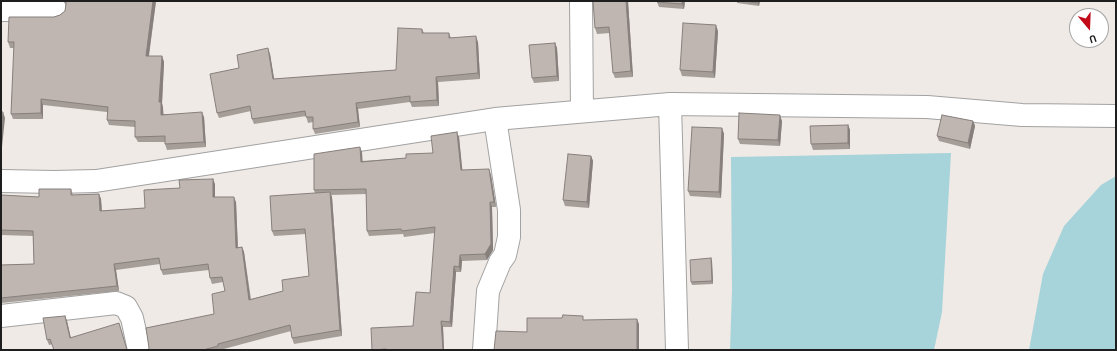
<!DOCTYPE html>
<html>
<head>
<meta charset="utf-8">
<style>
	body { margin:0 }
	#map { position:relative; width:1117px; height:351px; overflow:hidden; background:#efeae5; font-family:"Alegreya Sans",sans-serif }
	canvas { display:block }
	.frame { position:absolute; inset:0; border:2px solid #1e1e1e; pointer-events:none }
	.north { position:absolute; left:1069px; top:8px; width:40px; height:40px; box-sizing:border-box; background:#fff; border:1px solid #a5a5a5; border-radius:50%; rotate:161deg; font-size:11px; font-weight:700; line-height:16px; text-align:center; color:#1e1e1e }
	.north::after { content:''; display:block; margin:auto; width:14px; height:18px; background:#c20a19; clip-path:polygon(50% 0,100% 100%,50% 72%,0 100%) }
</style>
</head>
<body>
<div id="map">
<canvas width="1117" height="351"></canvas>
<div class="frame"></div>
<div class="north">U</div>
</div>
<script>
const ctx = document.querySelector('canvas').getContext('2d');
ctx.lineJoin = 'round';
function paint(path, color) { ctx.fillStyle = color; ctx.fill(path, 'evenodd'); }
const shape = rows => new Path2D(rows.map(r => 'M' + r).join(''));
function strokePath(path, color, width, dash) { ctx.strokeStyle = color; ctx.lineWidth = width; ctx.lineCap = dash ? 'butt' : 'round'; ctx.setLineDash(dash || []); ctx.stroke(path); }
paint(shape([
	[951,153,942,312,934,350,730,350,732,291,731,157],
	[1116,176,1116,350,1029,350,1043,274,1064,226,1101,185]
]), '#a7d3da');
const minor = shape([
	[581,1,582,111],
	[1,10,56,10],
	[670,104,677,350],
	[1,181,54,182,96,181,495,119,670,104,927,107,1022,115,1116,116],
	[1,316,116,303,126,307,132,318,139,350],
	[484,350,488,291,500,262,505,255,509,237,509,210,495,119]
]);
strokePath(minor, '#a2a2a2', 24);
strokePath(minor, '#fff', 22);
paint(shape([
	[64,1,156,1,149,56,162,56,164,62,162,103,163,108,163,114,204,117,206,147,167,150,165,144,165,142,138,142,135,137,135,127,109,125,107,120,107,112,43,105,43,119,13,119,11,114,14,48,10,48,8,42,54,17,60,15,65,11,66,4],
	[628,1,633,77,615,78,613,73,610,33,597,34,595,28],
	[685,1,684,9,659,7,657,2],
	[737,1,760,1,759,6,737,3],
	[422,29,424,33,449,33,451,38,478,42,480,79,438,82,439,106,412,107,410,102,358,109,360,127,315,134,313,129,313,122,308,123,306,116,254,124,252,119,251,111,219,118,217,113,239,68,270,54,274,79,396,70],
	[718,31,715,78,682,76,680,70],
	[555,43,557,48,559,81,534,83,532,78],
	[782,121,780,146,740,144,738,139],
	[973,121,975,126,970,149,939,141,937,136],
	[848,125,850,130,850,149,813,150,811,144],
	[722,128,724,134,721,198,690,196,688,191],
	[459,137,462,170,491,175,496,207,492,207,493,250,487,260,462,261,461,272,456,272,452,327,443,327,444,350,372,350,413,326,430,293,435,233,404,237,403,234,369,236,367,231,366,194,331,195,332,197,342,336,294,344,292,338,291,331,220,350,148,350,214,314,225,291,223,282,212,284,210,278,209,270,163,275,161,270,160,264,116,270,119,291,1,303,1,265,34,264,33,236,1,235,1,195,39,197,71,189,73,195,99,194,101,199,102,211,145,208,180,188,215,184,215,197,236,202,238,247,242,247,244,252,251,299,283,291,309,276,306,234,274,236,272,231,315,193,314,190,362,152,362,161,406,158,433,153],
	[591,156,593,161,589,208,565,206,563,200],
	[711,258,712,261,713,284,692,285,691,282],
	[65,316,67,321,71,338,121,328,49,345,47,340]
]), '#a49d98');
paint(shape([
	[153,1,156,1,148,61,146,56],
	[626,1,628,1,633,77,631,71],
	[682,1,685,1,684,9,682,4],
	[758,1,760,1,759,6,758,3],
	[716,25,718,31,715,78,713,72],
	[476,36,478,42,480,79,478,73],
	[555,43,557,48,559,81,557,76],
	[268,48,270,54,275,84,273,79],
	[162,56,164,62,162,103,163,108,164,120,161,115,159,102],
	[436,77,438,82,439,106,437,100],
	[41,99,43,105,43,119,41,113],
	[356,103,358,109,360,127,358,122],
	[3,112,5,118,2,147,1,143,1,134],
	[202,112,204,117,206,147,204,142],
	[780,115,782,121,780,146,778,140],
	[973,121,975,126,970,149,968,143],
	[848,125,850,130,850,149,848,143],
	[722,128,724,134,721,198,719,192],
	[457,132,459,137,463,176,461,170],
	[360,147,362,152,363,167,361,162],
	[591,156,593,161,589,208,587,202],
	[489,169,491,175,496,207,494,202],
	[213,179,215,184,215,203,213,197],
	[330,192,332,197,342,336,340,330],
	[99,194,101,199,102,217,100,211],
	[234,197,236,202,238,253,236,248],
	[490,202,492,207,493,250,487,260,485,254],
	[242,247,244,252,251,305,249,300],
	[460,255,462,261,461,272,459,267],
	[711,258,712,261,713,284,712,281],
	[114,264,116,270,119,291,117,286],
	[454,266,456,272,452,327,450,322],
	[65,316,67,321,72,344,70,338],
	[637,319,639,324,639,350,637,350],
	[441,321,443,327,444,350,443,350]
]), '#867f7c');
const building = shape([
	[66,1,153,1,146,56,162,56,159,102,161,102,161,115,202,112,204,142,165,144,165,136,135,137,135,121,107,120,108,107,41,99,41,113,11,114,14,42,8,42,9,17,54,17,60,15,65,11,66,4,66,1],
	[593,1,626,1,631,71,613,73,609,27,595,28,593,1],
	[657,1,682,1,682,4,657,2,657,1],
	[744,1,758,1,758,3,744,1],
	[683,23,716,25,713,72,680,70,683,23],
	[398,28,422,29,422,33,449,33,449,38,476,36,478,73,436,77,437,100,410,102,410,96,356,103,358,122,313,129,313,117,306,117,305,111,252,119,250,106,217,113,210,74,239,68,237,55,268,48,273,79,396,70,398,28],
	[555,43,557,76,532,78,529,45,555,43],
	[1,112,3,112,1,134,1,112],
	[739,113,780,115,778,140,738,139,739,113],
	[942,115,973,121,968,143,937,136,942,115],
	[848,125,848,143,811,144,810,126,848,125],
	[692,127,722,128,719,192,688,191,692,127],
	[457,132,461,170,489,169,494,202,490,202,491,244,485,254,460,255,459,267,454,266,450,322,441,321,443,350,386,350,386,349,372,350,371,328,413,326,416,292,430,293,435,227,402,231,401,229,367,231,366,189,314,190,314,154,360,147,361,162,406,158,406,154,433,153,431,136,457,132],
	[568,154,591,156,587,202,563,200,568,154],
	[213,179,213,197,234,197,236,248,242,247,249,300,283,291,282,280,309,276,305,229,272,231,270,196,330,192,340,330,292,338,290,325,218,344,218,346,203,350,148,350,149,348,146,328,214,314,212,294,225,291,222,277,210,278,208,264,161,270,159,258,114,264,117,286,1,298,1,265,34,264,33,231,1,230,1,195,39,197,39,189,71,189,71,195,99,194,100,211,145,208,144,190,180,188,179,180,213,179],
	[711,258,712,281,691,282,690,260,711,258],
	[563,315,583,316,583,320,637,319,637,350,494,350,496,331,527,332,527,318,562,318,563,315],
	[65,316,70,338,119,323,127,350,54,350,50,339,47,340,43,318,65,316]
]);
paint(building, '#bfb6b1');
strokePath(building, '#867f7c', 1);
</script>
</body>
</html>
